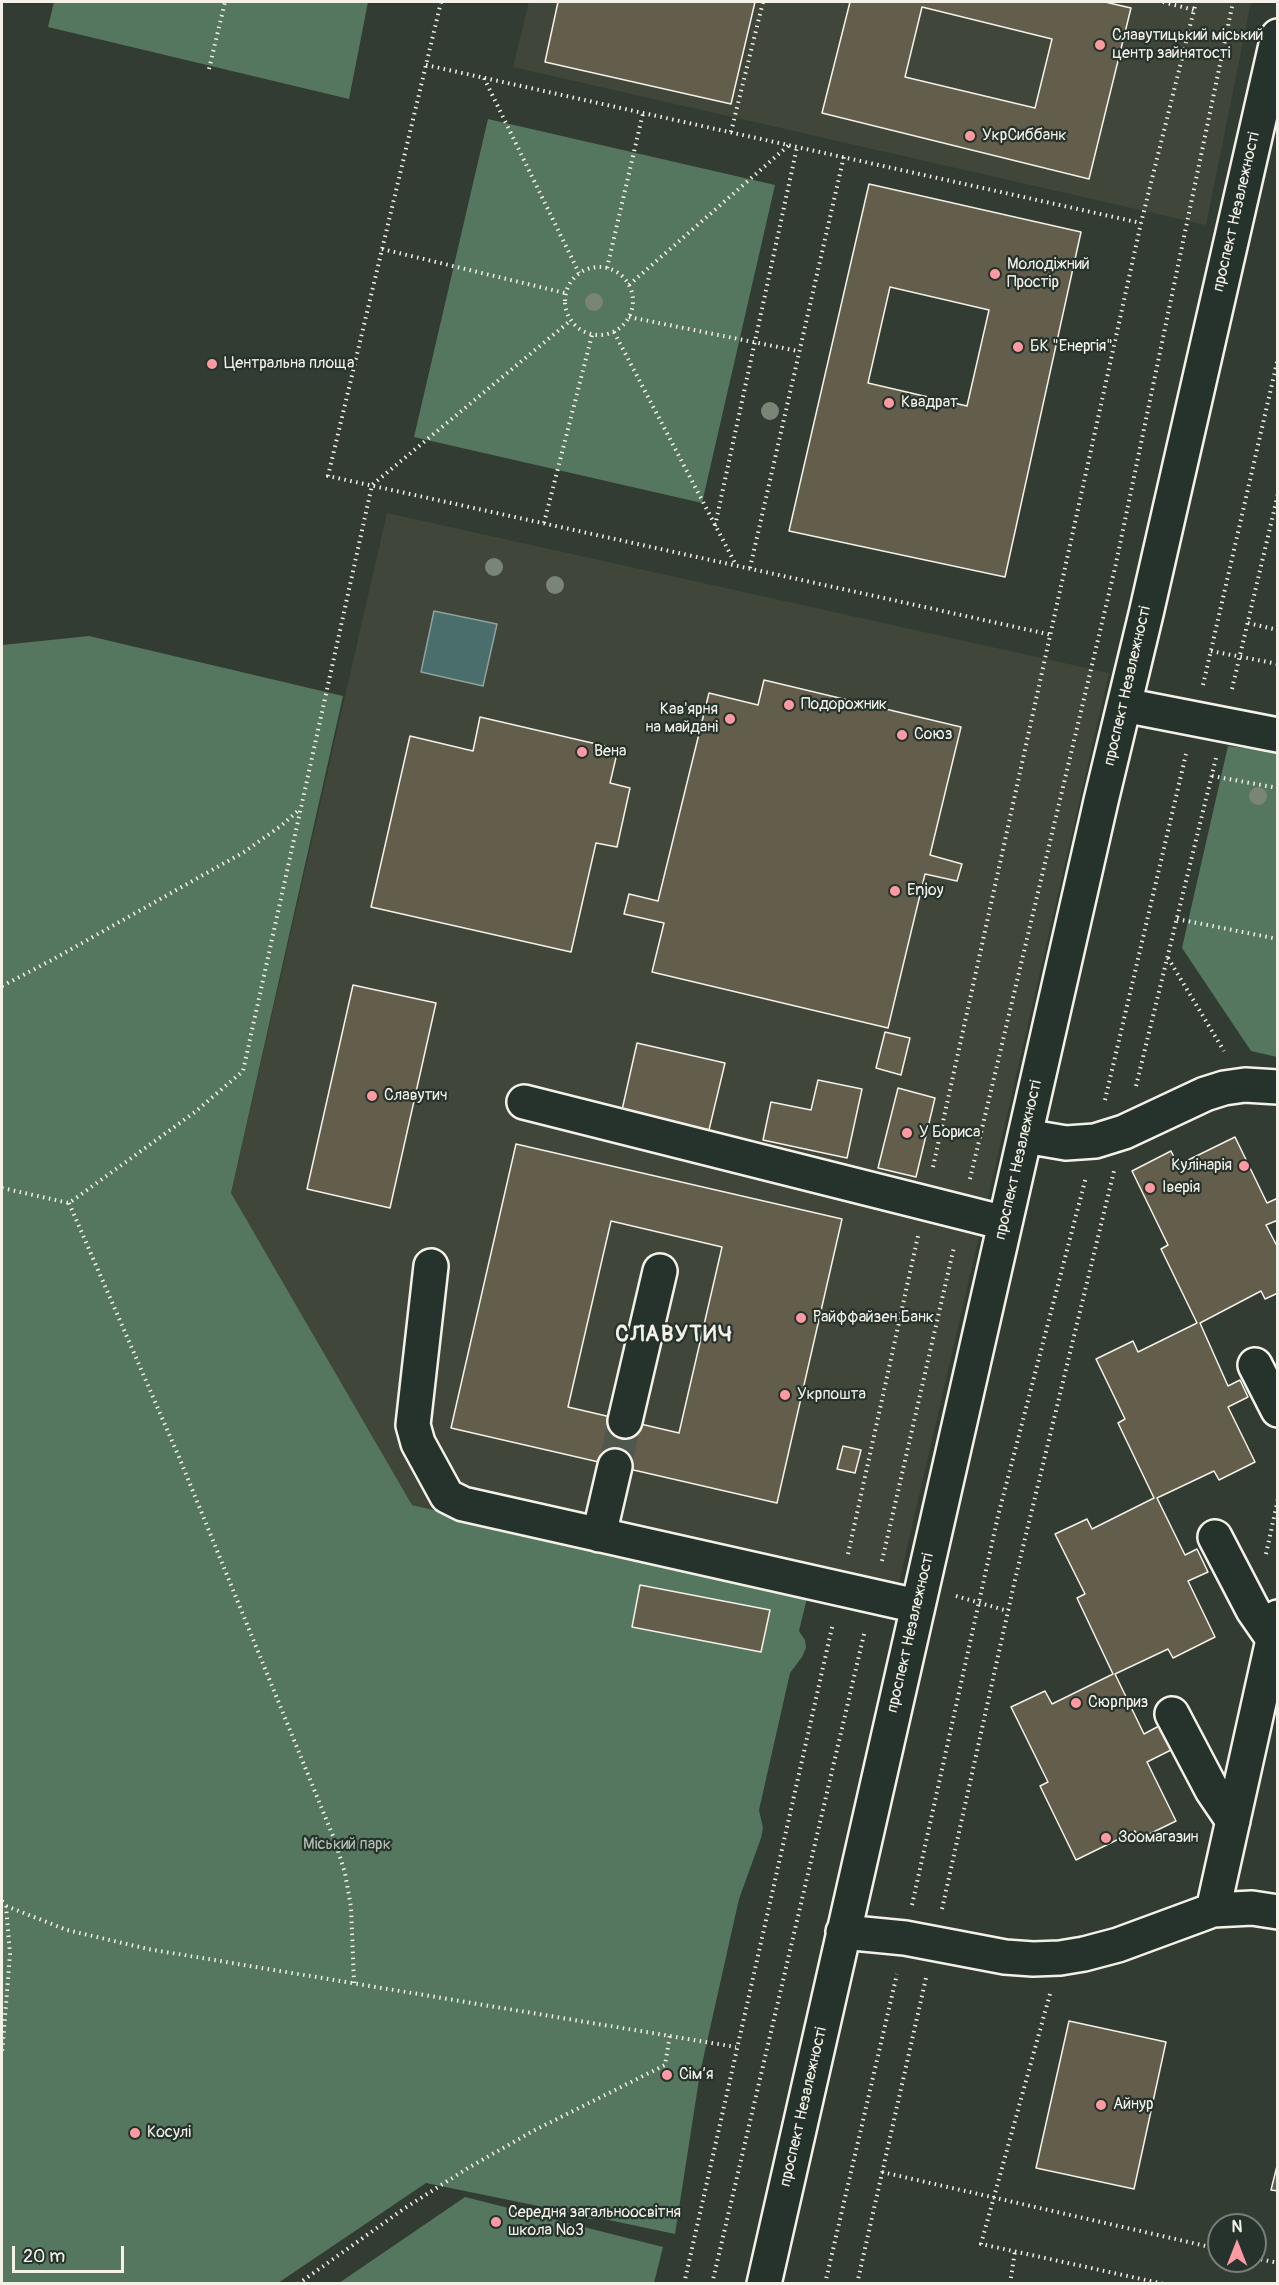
<!DOCTYPE html>
<html>
<head>
<meta charset="utf-8">
<style>
	body { margin:0 }
	#map { position:relative; width:1279px; height:2285px; overflow:hidden; background:#323c33; font-family:Pangolin,sans-serif }
	canvas { display:block }
	.frame { position:absolute; inset:0; border:3px solid #f4f1e8; pointer-events:none }
	.north { position:absolute; left:1207px; top:2213px; width:60px; height:60px; box-sizing:border-box; background:#26332d; border:2px solid #787f78; border-radius:50%; rotate:0deg; font-size:16px; font-weight:700; line-height:24px; text-align:center; color:#f4f1e8 }
	.north::after { content:''; display:block; margin:auto; width:21px; height:27px; background:#ff9aa2; clip-path:polygon(50% 0,100% 100%,50% 72%,0 100%) }
	.scale { position:absolute; left:12px; top:2246px; width:112px; height:27px; box-sizing:border-box; border:3px solid #f4f1e8; border-top:0; padding-left:8px; font-size:18px; line-height:21px; white-space:nowrap; color:#f4f1e8; -webkit-text-stroke:4px #26332d; paint-order:stroke }
</style>
</head>
<body>
<div id="map">
<canvas width="1279" height="2285"></canvas>
<div class="frame"></div>
<div class="north">N</div>
<div class="scale">20 m</div>
</div>
<script>
const ctx = document.querySelector('canvas').getContext('2d');
ctx.lineJoin = 'round';
function paint(path, color) { ctx.fillStyle = color; ctx.fill(path, 'evenodd'); }
const shape = rows => new Path2D(rows.map(r => 'M' + r).join(''));
function strokePath(path, color, width, dash) { ctx.strokeStyle = color; ctx.lineWidth = width; ctx.lineCap = dash ? 'butt' : 'round'; ctx.setLineDash(dash || []); ctx.stroke(path); }
function write(font, color, halo, rows, align = 'center') {
  ctx.font = font + ' Pangolin,sans-serif'; ctx.lineWidth = 4.5; ctx.setLineDash([]); ctx.textBaseline = 'middle'; ctx.strokeStyle = halo; ctx.fillStyle = color; for (const [text, x, y, turn = 0] of rows) {
    ctx.save(); ctx.translate(x, y); ctx.rotate((+turn || 0) * Math.PI / 180); ctx.textAlign = isNaN(turn) ? turn : align; if (halo) ctx.strokeText(text, 0, 0); ctx.fillText(text, 0, 0); ctx.restore();
  }
}
paint(shape([
	[529,2,1251,2,1206,225,513,67],
	[387,513,1109,673,892,1613,806,1598,412,1505,231,1193]
]), '#41463a');
paint(shape([
	[54,2,368,2,349,99,48,27],
	[488,119,775,185,702,503,414,437],
	[89,636,343,696,231,1193,412,1505,807,1598,799,1631,805,1640,806,1648,802,1657,790,1673,759,1810,763,1828,761,1838,739,1899,700,2073,675,2234,599,2218,586,2219,582,2215,426,2183,278,2283,2,2283,2,645],
	[1228,746,1277,752,1277,1057,1251,1051,1182,948],
	[465,2197,663,2247,654,2283,339,2283]
]), '#55765f');
const water = shape([
	[434,611,497,624,483,686,421,672,434,611]
]);
paint(water, '#496e6c');
strokePath(water, '#8da29e', 1.5);
const building = shape([
	[558,2,755,2,731,104,545,62,558,2],
	[850,2,1105,2,1131,8,1089,179,822,113,850,2],
	[922,7,1052,39,1035,108,905,77,922,7],
	[869,184,1081,232,1005,577,789,531,869,184],
	[890,287,989,310,967,406,868,383,890,287],
	[764,680,961,727,930,855,962,864,957,881,925,874,888,1028,652,972,664,923,624,914,629,894,658,901,709,693,758,705,764,680],
	[480,717,618,749,610,783,630,788,617,847,596,843,571,952,371,907,410,736,473,751,480,717],
	[353,985,436,1003,390,1208,307,1189,353,985],
	[885,1032,910,1038,901,1075,876,1068,885,1032],
	[637,1043,725,1063,709,1130,622,1110,637,1043],
	[818,1080,862,1089,847,1158,763,1140,771,1102,811,1110,818,1080],
	[898,1088,935,1098,916,1177,878,1168,898,1088],
	[1235,1137,1267,1203,1278,1198,1278,1220,1266,1225,1278,1248,1278,1293,1265,1299,1261,1291,1200,1323,1228,1386,1240,1380,1248,1397,1228,1407,1255,1462,1219,1480,1214,1471,1157,1498,1185,1555,1197,1549,1208,1572,1188,1581,1215,1637,1173,1658,1168,1649,1115,1674,1144,1734,1159,1726,1171,1750,1147,1762,1176,1821,1139,1839,1135,1831,1076,1860,1040,1786,1048,1782,1011,1707,1045,1691,1052,1704,1113,1674,1077,1598,1085,1594,1055,1534,1087,1519,1092,1529,1154,1498,1118,1423,1125,1419,1096,1359,1133,1341,1138,1352,1197,1323,1161,1249,1168,1245,1132,1171,1171,1151,1178,1165,1235,1137],
	[516,1144,842,1219,777,1503,451,1428,516,1144],
	[611,1221,722,1247,679,1433,568,1407,611,1221],
	[843,1446,861,1450,855,1473,837,1469,843,1446],
	[640,1585,770,1610,761,1652,632,1627,640,1585],
	[1069,2021,1166,2042,1134,2189,1036,2168,1069,2021],
	[1278,2162,1278,2191,1271,2190,1278,2162]
]);
paint(building, '#635e4c');
strokePath(building, '#f4f1e8', 1.5);
strokePath(shape([
	[615,1466,625,1421]
]), '#4f574e', 33, [33, 16]);
const minor = shape([
	[1124,705,1278,735],
	[524,1102,1005,1223],
	[1025,1136,1066,1143,1095,1141,1124,1132,1205,1094,1224,1088,1245,1085,1278,1087],
	[431,1266,413,1425,418,1443,447,1496,463,1504,917,1606],
	[1255,1365,1278,1410],
	[625,1421,660,1271],
	[599,1535,615,1466],
	[1215,1537,1253,1610,1273,1639],
	[1172,1714,1212,1790,1233,1821],
	[1213,1910,1278,1617],
	[843,1932,905,1938,1005,1957,1033,1959,1060,1958,1084,1954,1118,1945,1213,1910,1252,1908,1278,1912],
	[764,2284,1101,801,1146,614,1278,36]
]);
strokePath(minor, '#f4f1e8', 38);
strokePath(shape([
	[441,2,328,476,1052,635],
	[1163,2,1194,10],
	[426,65,1141,223],
	[209,69,225,2],
	[484,78,579,273],
	[731,132,763,2],
	[382,249,565,293],
	'565 301a34 34 0 1 1 68 0a34 34 0 1 1-68 0Z',
	[607,268,643,113],
	[629,285,789,145],
	[629,317,798,351],
	[614,332,736,565],
	[544,523,592,335],
	[715,526,797,147],
	[750,568,844,156],
	[1248,623,1278,630],
	[1211,651,1278,664],
	[1203,685,1278,358],
	[1232,689,1278,494],
	[1212,776,1278,788],
	[1177,919,1278,939],
	[1168,958,1224,1051],
	[2,986,50,961,244,852,282,825,300,809],
	[1136,1086,1216,758],
	[1105,1100,1186,754],
	[933,1167,1141,223,1196,2],
	[970,1179,1115,568,1233,2],
	[2,1188,69,1203,195,1112,243,1071,372,485,570,321],
	[69,1203,179,1457,335,1841,345,1873,351,1907,354,1983],
	[848,1554,918,1236],
	[1266,1554,1278,1499],
	[882,1561,954,1247],
	[956,1596,1008,1611],
	[2,1901,6,1906,10,1954,2,2054],
	[912,1905,998,1516,1086,1177],
	[6,1906,67,1930,148,1949,736,2047],
	[942,1909,1014,1584,1114,1171],
	[1050,1994,981,2244,1164,2284],
	[882,2172,1219,2249],
	[1255,2258,1278,2263],
	[298,2284,405,2208,468,2168,533,2131,665,2065,670,2035],
	[684,2284,833,1623],
	[712,2284,865,1630],
	[825,2284,897,1974],
	[857,2284,926,1978],
	[1010,2284,1015,2251]
]), '#f4f1e8', 4, [1.5, 4.5]);
strokePath(minor, '#26332d', 33);
ctx.fillStyle = '#7a8578';
for (const [x, y] of [
	[594,302],
	[770,411],
	[494,567],
	[555,585],
	[1258,796]
]) { ctx.beginPath(); ctx.arc(x, y, 9, 0, 2 * Math.PI); ctx.fill(); }
for (const [x, y, r, color] of [
	[1100,45,6,"#ff9aa2"],
	[970,136,6,"#ff9aa2"],
	[995,274,6,"#ff9aa2"],
	[1018,347,6,"#ff9aa2"],
	[212,364,6,"#ff9aa2"],
	[889,403,6,"#ff9aa2"],
	[789,705,6,"#ff9aa2"],
	[730,719,6,"#ff9aa2"],
	[902,735,6,"#ff9aa2"],
	[582,752,6,"#ff9aa2"],
	[895,891,6,"#ff9aa2"],
	[372,1096,6,"#ff9aa2"],
	[907,1133,6,"#ff9aa2"],
	[1244,1166,6,"#ff9aa2"],
	[1150,1188,6,"#ff9aa2"],
	[801,1318,6,"#ff9aa2"],
	[785,1395,6,"#ff9aa2"],
	[1076,1703,6,"#ff9aa2"],
	[1106,1838,6,"#ff9aa2"],
	[667,2075,6,"#ff9aa2"],
	[1101,2105,6,"#ff9aa2"],
	[135,2133,6,"#ff9aa2"],
	[496,2222,6,"#ff9aa2"]
]) { const dot = new Path2D(); dot.arc(x, y, r, 0, 2 * Math.PI); ctx.fillStyle = color; ctx.fill(dot); strokePath(dot, '#26332d', 2); }
write('16px', '#f4f1e8', '#26332d', [
	["Славутицький міський",1112,36],
	["центр зайнятості",1112,54],
	["УкрСиббанк",982,136],
	["Молодіжний",1007,265],
	["Простір",1007,283],
	["БК \"Енергія\"",1030,347],
	["Центральна площа",224,364],
	["Квадрат",901,403],
	["Подорожник",801,705],
	["Кав'ярня",718,710,"right"],
	["на майдані",718,728,"right"],
	["Союз",914,735],
	["Вена",594,752],
	["Enjoy",907,891],
	["Славутич",384,1096],
	["У Бориса",919,1133],
	["Кулінарія",1232,1166,"right"],
	["Іверія",1162,1188],
	["Райффайзен Банк",813,1318],
	["Укрпошта",797,1395],
	["Сюрприз",1088,1703],
	["Зоомагазин",1118,1838],
	["Сім’я",679,2075],
	["Айнур",1113,2105],
	["Косулі",147,2133],
	["Середня загальноосвітня",508,2213],
	["школа №3",508,2231]
], 'left');
write('16px', '#f4f1e8', '#26332d', [
	["проспект Незалежності",1237,212,-77],
	["проспект Незалежності",1128,686,-77],
	["проспект Незалежності",1019,1160,-77],
	["проспект Незалежності",911,1633,-77],
	["проспект Незалежності",804,2107,-77]
]);
write('16px', '#b4c0b1', '#26332d', [
	["Міський парк",347,1845]
]);
ctx.letterSpacing = '1.5px';
write('bold 22px', '#f4f1e8', '#26332d', [
	["СЛАВУТИЧ",674,1335]
]);
ctx.letterSpacing = '0px';
</script>
</body>
</html>
